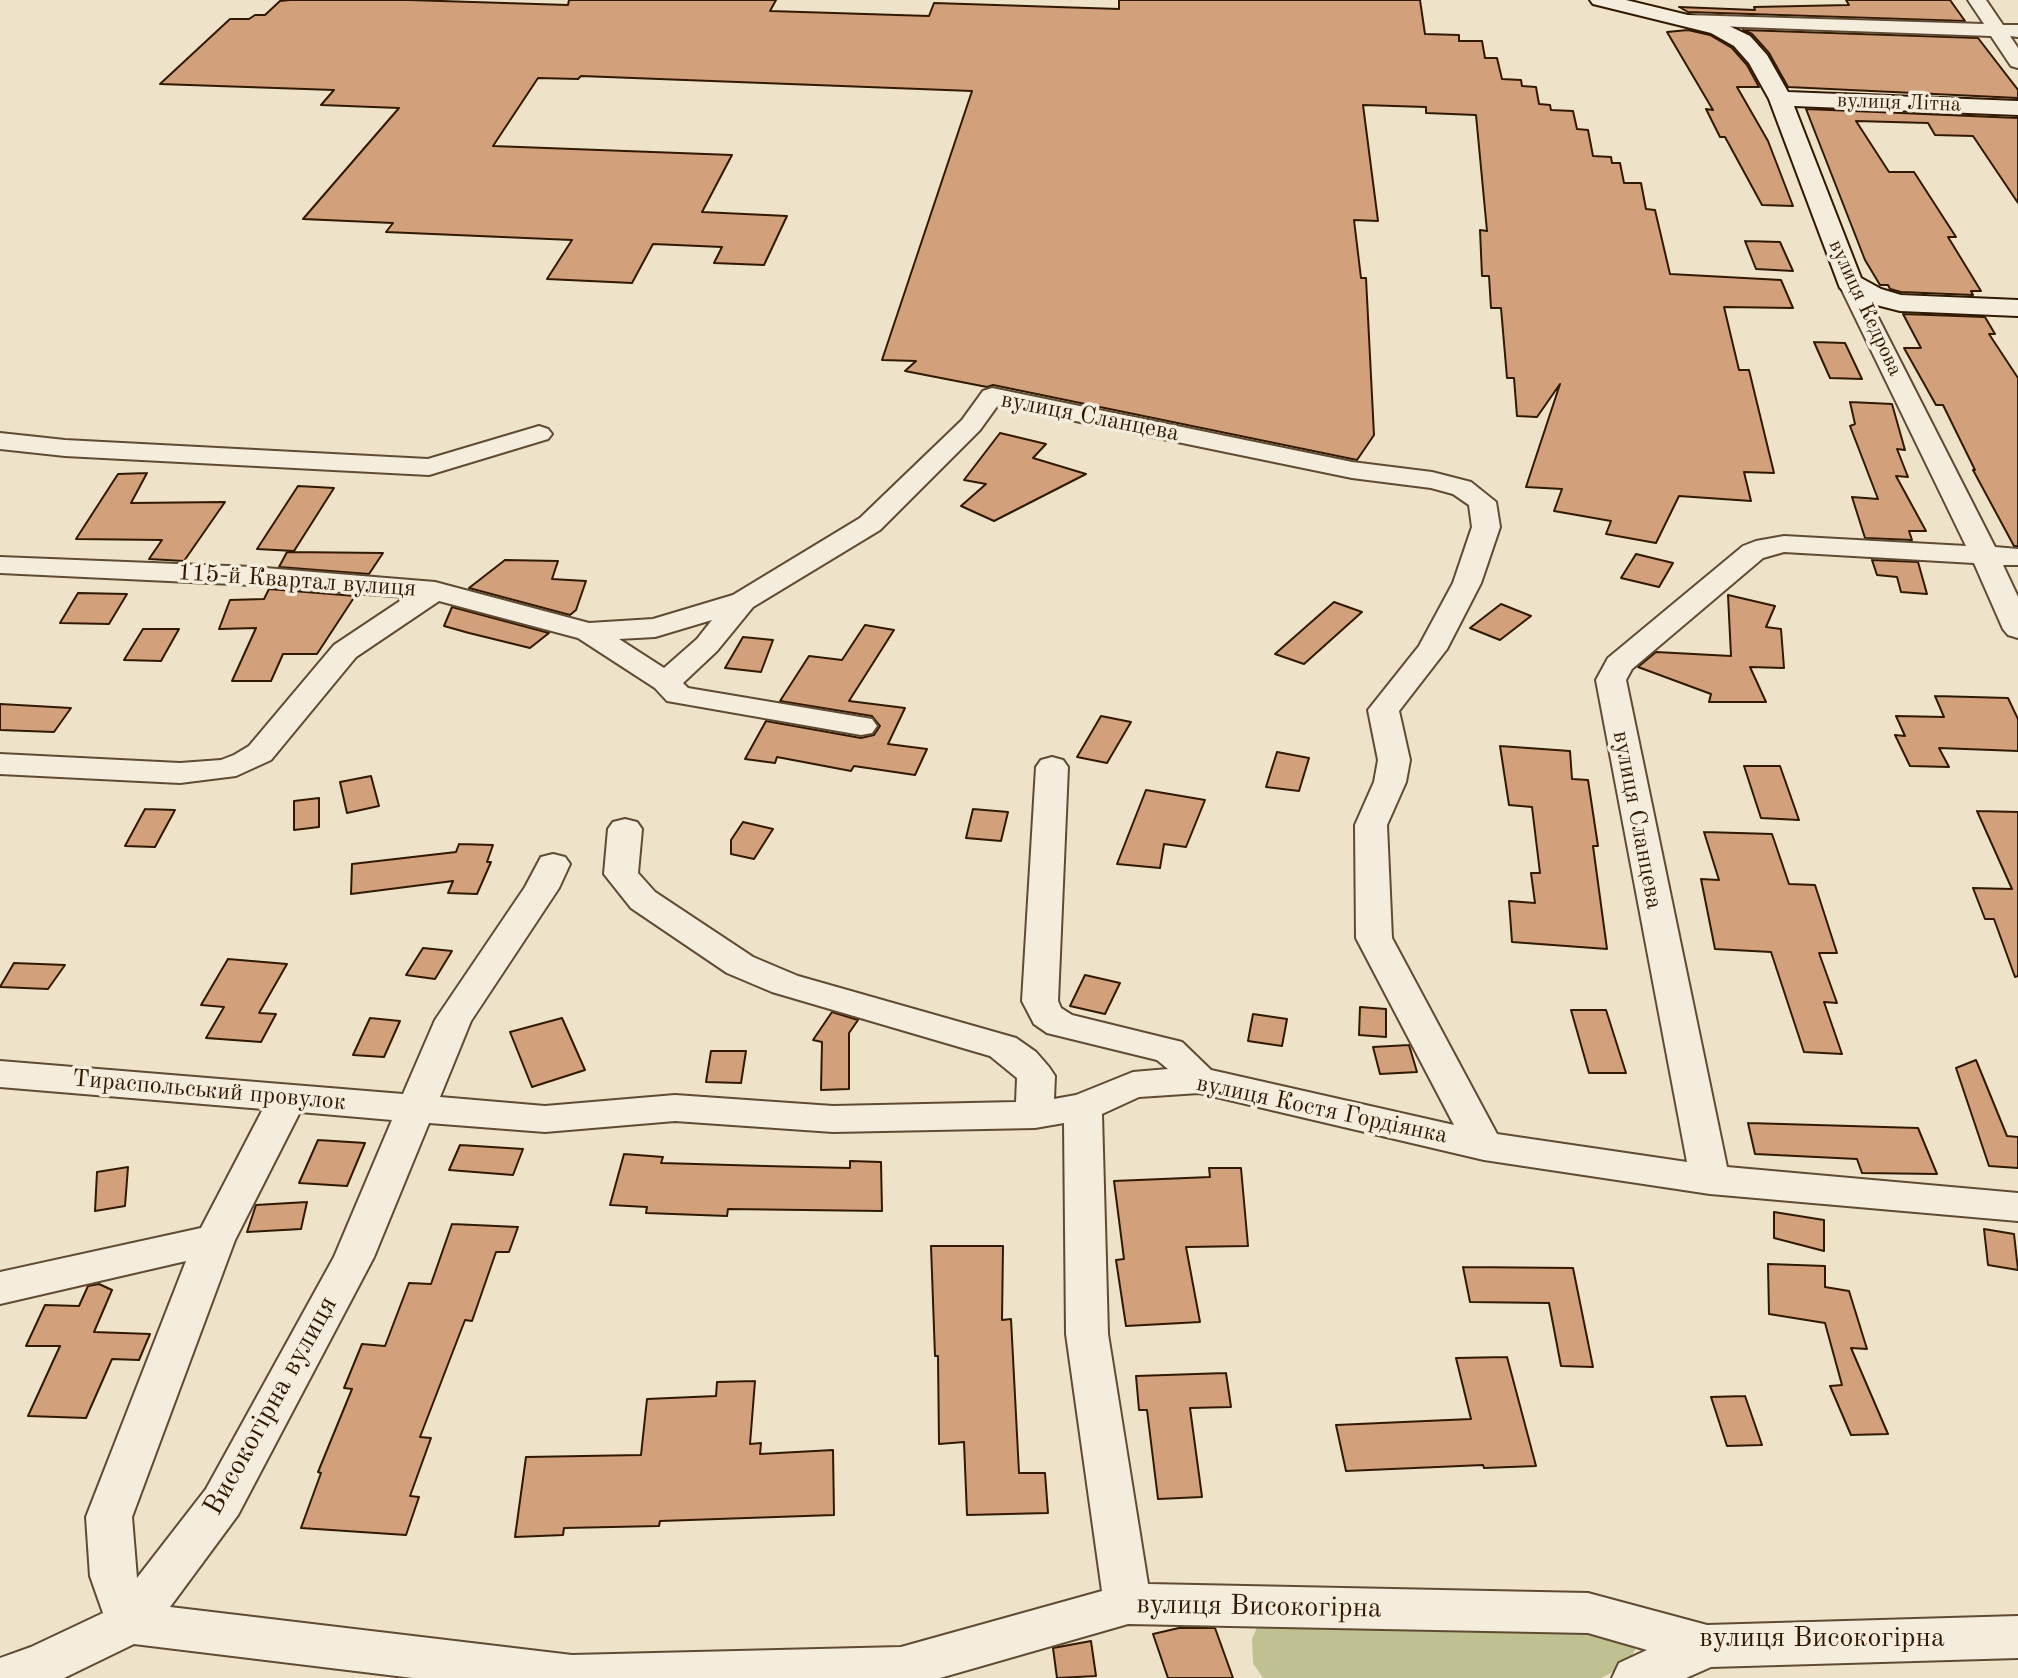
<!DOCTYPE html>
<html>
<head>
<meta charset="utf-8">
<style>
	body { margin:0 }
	canvas { display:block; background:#eee2c9 }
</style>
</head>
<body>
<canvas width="2018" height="1678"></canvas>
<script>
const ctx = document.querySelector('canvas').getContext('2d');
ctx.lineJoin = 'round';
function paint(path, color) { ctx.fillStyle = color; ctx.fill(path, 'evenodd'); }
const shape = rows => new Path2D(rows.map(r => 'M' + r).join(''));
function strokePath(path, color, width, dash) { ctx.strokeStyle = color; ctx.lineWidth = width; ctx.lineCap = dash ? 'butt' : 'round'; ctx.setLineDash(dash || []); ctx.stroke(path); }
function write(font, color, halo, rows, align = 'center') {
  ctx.font = font + ' "Old Standard TT",serif'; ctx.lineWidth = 7; ctx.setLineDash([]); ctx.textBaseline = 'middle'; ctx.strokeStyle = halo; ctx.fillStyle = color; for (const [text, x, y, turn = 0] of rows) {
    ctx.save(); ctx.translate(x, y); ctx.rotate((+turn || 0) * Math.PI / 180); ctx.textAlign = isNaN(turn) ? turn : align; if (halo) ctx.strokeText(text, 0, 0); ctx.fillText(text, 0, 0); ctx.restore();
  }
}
paint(shape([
	[1261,1618,1584,1622,1621,1637,1636,1648,1627,1665,1601,1678,1263,1678,1253,1663,1252,1639]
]), '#c0c191');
const building = shape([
	[290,0,409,0,568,5,569,0,776,0,770,11,929,16,934,3,1119,9,1119,0,1420,0,1425,34,1459,35,1459,41,1482,41,1485,58,1497,58,1502,79,1521,80,1522,86,1536,87,1539,104,1550,105,1551,110,1573,111,1577,129,1588,130,1593,156,1611,157,1612,163,1620,163,1624,183,1641,183,1646,209,1655,210,1670,274,1781,280,1793,308,1724,307,1739,370,1749,370,1774,473,1744,472,1751,501,1679,496,1656,543,1606,534,1611,521,1554,511,1562,489,1526,487,1560,384,1537,417,1517,416,1514,378,1507,378,1501,308,1491,308,1489,276,1482,276,1480,230,1487,231,1476,115,1426,113,1426,107,1363,105,1378,221,1354,220,1361,278,1366,278,1374,435,1357,460,993,385,987,387,905,371,916,361,882,360,972,91,581,76,578,79,538,78,493,146,732,155,702,212,787,216,764,265,714,263,722,247,653,244,632,283,547,279,572,240,386,232,393,223,303,219,399,108,321,105,334,90,160,84,230,19,249,19,255,15,265,15,280,1,290,0],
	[1846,0,1950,0,1965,21,1688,12,1679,7,1755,10,1754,7,1849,5,1846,0],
	[1688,30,1710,35,1732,48,1747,65,1759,87,1737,87,1768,141,1793,206,1762,205,1725,137,1720,137,1706,109,1713,110,1667,32,1688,30],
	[1743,30,1978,38,2018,90,2018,98,1788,87,1769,53,1752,34,1743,30],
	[1806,109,2018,118,2018,203,1973,136,1935,135,1928,123,1856,121,1889,172,1914,172,1956,237,1948,237,1981,291,1971,291,1973,295,1901,292,1890,289,1888,285,1880,285,1865,260,1806,109],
	[1745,241,1780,242,1793,271,1756,269,1745,241],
	[1903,314,1985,317,1995,334,1989,334,2018,378,2018,546,2014,546,1973,470,1975,470,1943,405,1936,405,1904,348,1921,348,1903,314],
	[1814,342,1845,343,1862,379,1830,378,1814,342],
	[1850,402,1892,404,1905,450,1897,449,1908,477,1896,476,1926,531,1909,531,1912,540,1865,538,1852,497,1878,499,1850,426,1855,424,1850,402],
	[1000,433,1046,444,1033,458,1086,474,994,521,961,506,986,484,964,480,1000,433],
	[147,473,131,503,225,502,184,561,149,559,162,540,76,539,118,474,147,473],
	[298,486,334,488,294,551,257,549,298,486],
	[287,552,383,553,369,574,279,567,287,552],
	[1636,554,1673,563,1659,587,1621,578,1636,554],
	[505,560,558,561,552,579,586,581,576,610,570,615,469,588,505,560],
	[1872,560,1918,562,1927,594,1901,592,1897,577,1877,575,1872,560],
	[269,589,355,596,317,654,283,654,271,681,232,681,256,628,219,629,230,600,264,599,269,589],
	[78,593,127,594,109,624,60,623,78,593],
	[1728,595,1775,606,1766,627,1781,629,1784,668,1750,667,1766,702,1709,702,1711,694,1638,667,1656,652,1731,656,1728,595],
	[1334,602,1362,612,1304,664,1275,654,1334,602],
	[1501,604,1531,616,1500,640,1470,628,1501,604],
	[452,607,549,633,530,648,469,633,444,626,452,607],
	[865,625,894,630,849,701,905,708,888,744,927,749,915,775,854,766,851,771,777,757,775,763,745,759,766,721,861,738,874,735,880,726,872,716,780,701,809,656,842,660,865,625],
	[143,629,179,629,161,661,124,660,143,629],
	[743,637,773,640,761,672,725,668,743,637],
	[1935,696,2008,698,2018,719,2018,751,1939,748,1949,767,1910,766,1895,735,1905,736,1896,716,1944,717,1935,696],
	[0,704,71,708,54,732,0,730,0,704],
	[1101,716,1131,722,1107,763,1077,757,1101,716],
	[1500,746,1570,751,1572,779,1588,780,1598,846,1593,846,1607,949,1512,942,1509,901,1535,903,1531,873,1540,873,1532,807,1509,805,1500,746],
	[1277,752,1309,758,1299,791,1266,787,1277,752],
	[1744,766,1780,766,1799,820,1761,818,1744,766],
	[371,776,379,806,347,813,340,782,371,776],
	[1146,790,1205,800,1186,847,1164,844,1160,868,1117,864,1146,790],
	[319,798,319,827,294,830,294,801,319,798],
	[145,809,175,810,155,847,125,846,145,809],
	[973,809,1008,812,1001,841,966,838,973,809],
	[1977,811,2018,812,2018,976,2015,977,1994,919,1985,919,1973,888,2012,889,1977,811],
	[743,822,773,829,754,859,731,854,731,840,743,822],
	[1704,832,1772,834,1789,884,1815,885,1837,953,1819,953,1837,1003,1824,1002,1842,1054,1804,1052,1771,952,1715,949,1701,879,1719,880,1704,832],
	[459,844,493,845,487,862,491,862,477,894,448,893,453,881,351,894,352,864,456,852,459,844],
	[423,948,452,951,435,979,406,975,423,948],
	[228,959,287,964,259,1013,276,1014,261,1042,206,1038,224,1007,201,1005,228,959],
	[14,963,65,965,48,989,0,987,14,963],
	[1085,975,1120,983,1105,1014,1070,1006,1085,975],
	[1360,1007,1386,1009,1386,1037,1359,1035,1360,1007],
	[1571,1010,1606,1010,1626,1073,1589,1073,1571,1010],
	[832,1012,858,1020,849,1033,849,1089,821,1090,822,1042,813,1040,832,1012],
	[1253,1014,1287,1019,1282,1046,1248,1041,1253,1014],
	[370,1018,400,1021,384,1057,353,1055,370,1018],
	[562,1018,585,1070,532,1087,510,1032,562,1018],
	[1409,1045,1417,1072,1380,1074,1373,1047,1409,1045],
	[711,1051,746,1051,741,1083,706,1082,711,1051],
	[1976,1060,2007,1136,2018,1137,2018,1168,1989,1166,1956,1068,1976,1060],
	[1748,1123,1918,1128,1937,1174,1862,1173,1857,1159,1755,1154,1748,1123],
	[318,1140,365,1143,347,1186,299,1183,318,1140],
	[460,1145,523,1149,513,1175,449,1170,460,1145],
	[624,1154,663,1157,661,1163,765,1166,850,1168,850,1161,881,1162,882,1211,728,1209,727,1216,646,1213,647,1207,610,1205,624,1154],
	[128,1167,125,1206,95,1211,97,1172,128,1167],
	[1209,1168,1241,1168,1248,1246,1186,1247,1200,1322,1126,1326,1116,1260,1124,1259,1114,1181,1210,1177,1209,1168],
	[307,1202,301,1229,247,1232,256,1205,307,1202],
	[1774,1212,1824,1220,1824,1251,1774,1238,1774,1212],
	[452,1224,518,1227,509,1252,496,1252,472,1321,465,1320,420,1437,431,1438,410,1496,419,1497,406,1535,301,1528,321,1473,318,1472,352,1389,344,1388,362,1344,385,1346,409,1283,431,1284,452,1224],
	[1984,1229,2014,1234,2018,1270,1988,1265,1984,1229],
	[931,1246,1003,1246,1002,1320,1011,1319,1019,1473,1045,1473,1048,1513,967,1515,964,1442,939,1444,938,1356,935,1356,931,1246],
	[1768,1264,1825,1266,1825,1287,1849,1291,1867,1349,1851,1348,1888,1434,1851,1435,1830,1386,1842,1385,1825,1323,1769,1314,1768,1264],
	[1463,1267,1573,1268,1593,1367,1561,1366,1549,1303,1470,1302,1463,1267],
	[99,1284,112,1290,94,1332,150,1334,139,1360,112,1359,86,1418,28,1416,60,1346,26,1346,45,1305,79,1306,88,1286,99,1284],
	[1507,1357,1536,1466,1484,1468,1483,1465,1346,1471,1336,1425,1471,1419,1456,1358,1507,1357],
	[1226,1373,1231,1407,1190,1408,1202,1497,1158,1499,1147,1410,1139,1410,1136,1376,1226,1373],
	[755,1381,750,1444,761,1443,760,1454,833,1450,834,1515,660,1521,659,1526,564,1528,563,1535,515,1537,526,1457,641,1455,647,1399,716,1396,717,1382,755,1381],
	[1745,1396,1762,1445,1727,1446,1711,1397,1745,1396],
	[1179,1628,1215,1628,1233,1678,1168,1678,1153,1634,1179,1628],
	[1091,1641,1096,1676,1057,1678,1053,1648,1091,1641]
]);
paint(building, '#d2a17c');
strokePath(building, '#311900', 2);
const street = shape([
	[1968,0,1986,0,2003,25,2018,25,2018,37,2010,36,2018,48,2018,68,2011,66,1991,36,1687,25,1678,20,1687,15,1984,24,1968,0],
	[1849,275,1857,277,1860,282,1995,547,2018,549,2018,565,2003,565,2018,597,2018,638,2008,635,2003,629,1974,563,1784,552,1763,558,1632,669,1626,680,1727,1167,2018,1193,2018,1221,1710,1194,1484,1160,1199,1093,1139,1097,1102,1114,1108,1334,1148,1584,1588,1593,1707,1625,2018,1616,2018,1658,1711,1667,1686,1678,1612,1678,1619,1663,1647,1650,1588,1633,1128,1624,940,1678,413,1678,134,1644,64,1678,0,1678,0,1658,31,1647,103,1613,90,1576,86,1517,186,1261,0,1304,0,1272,201,1228,263,1109,0,1087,0,1061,403,1094,435,1020,525,887,541,857,553,854,565,857,570,864,559,888,471,1021,440,1097,545,1106,675,1095,833,1106,1016,1102,1017,1078,990,1056,772,992,727,973,631,908,604,874,608,829,613,822,625,819,637,822,642,829,638,873,655,892,753,957,798,976,1016,1038,1036,1052,1049,1067,1055,1076,1054,1099,1076,1095,1133,1072,1168,1069,1157,1060,1047,1033,1034,1024,1022,1001,1036,767,1041,760,1052,757,1063,760,1068,767,1058,1001,1061,1008,1072,1015,1182,1042,1211,1070,1454,1125,1356,938,1355,825,1374,782,1378,760,1368,710,1419,646,1453,583,1472,527,1469,505,1453,494,1431,488,1352,478,998,405,980,430,880,530,753,607,717,651,683,683,688,688,872,719,877,726,872,733,861,735,667,701,655,688,578,638,439,601,356,657,271,760,236,776,180,783,0,774,0,754,180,763,221,760,234,755,249,746,334,645,406,597,253,585,0,573,0,557,253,567,435,582,589,623,653,619,733,595,860,518,962,420,983,391,992,388,1352,462,1432,472,1471,482,1496,502,1500,527,1481,583,1447,649,1399,711,1410,760,1406,782,1387,825,1392,938,1497,1134,1687,1162,1596,680,1608,658,1743,546,1756,541,1784,536,1966,546,1838,282,1841,277,1849,275],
	[712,620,697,639,664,668,619,639,655,637,712,620],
	[300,1112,392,1120,334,1257,206,1489,137,1578,132,1517,235,1240,300,1112],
	[675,1121,833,1132,1035,1128,1064,1123,1066,1334,1102,1591,901,1647,572,1655,170,1607,238,1515,374,1257,429,1123,545,1132,675,1121],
	[539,426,548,429,552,434,548,439,429,475,65,456,0,449,0,433,65,440,428,459,539,426]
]);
const secondary = shape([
	[1590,0,1626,0,1725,24,1750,36,1767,55,1788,92,2018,101,2018,115,1794,106,1861,278,1881,289,1901,295,2018,300,2018,316,1900,311,1861,301,1840,288,1769,99,1749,63,1734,46,1711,33,1593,4,1590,0]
]);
strokePath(street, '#604b32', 4);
strokePath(secondary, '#311900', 4);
paint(street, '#f4ecdc');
paint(secondary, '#f4ecdc');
write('21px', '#311900', '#f4ecdc', [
	["вулиця Літна",1899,103,2],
	["вулиця Кедрова",1865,308,65]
]);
write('24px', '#311900', '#f4ecdc', [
	["вулиця Сланцева",1090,417,11],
	["115-й Квартал вулиця",297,581,4],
	["вулиця Сланцева",1637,820,79],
	["Тираспольський провулок",209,1091,5],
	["вулиця Костя Гордіянка",1322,1110,12]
]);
write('28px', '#311900', '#f4ecdc', [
	["Високогірна вулиця",271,1406,-61],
	["вулиця Високогірна",1259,1607,1],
	["вулиця Високогірна",1822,1639]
]);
</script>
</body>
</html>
